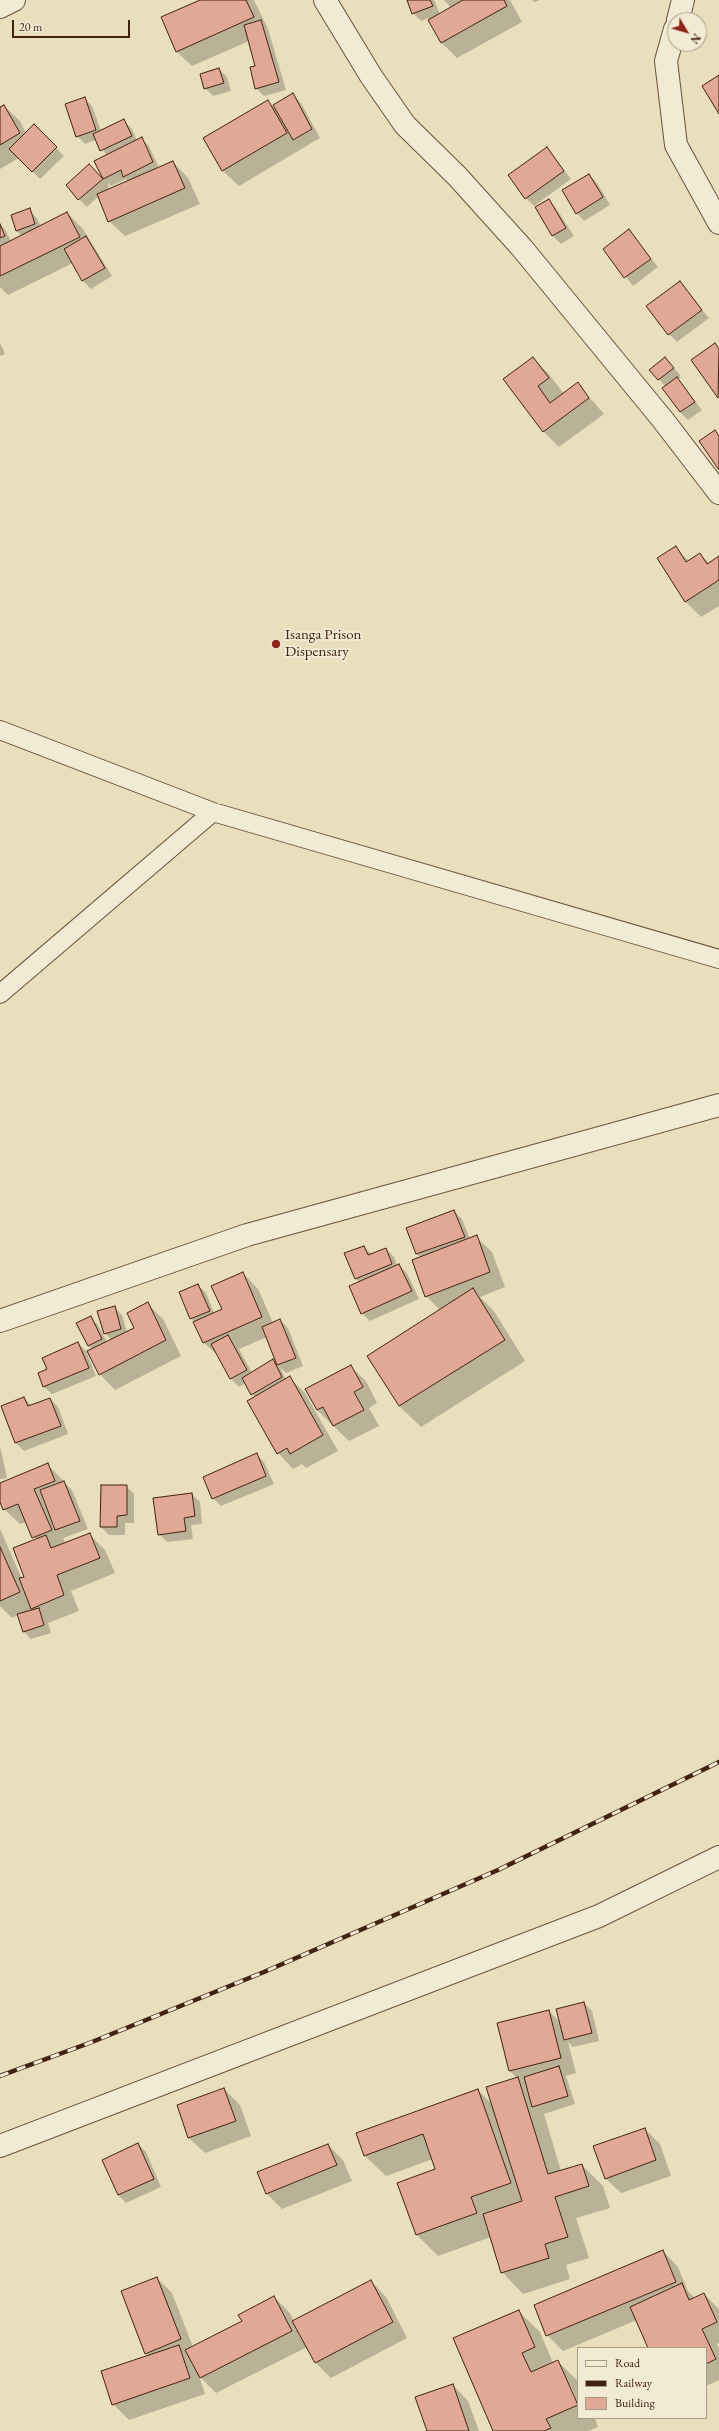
<!DOCTYPE html>
<html>
<head>
<meta charset="utf-8">
<style>
	body { margin:0 }
	#map { position:relative; width:719px; height:2431px; overflow:hidden; background:#e9dfbd; font-family:"EB Garamond",serif }
	canvas { display:block }
	.legend { position:absolute; left:577px; top:2347px; width:130px; height:72px; box-sizing:border-box; background:#f1ead4; border:1px solid #ab9a86; margin:0; padding:5px 7px; list-style:none; font-size:12px; color:#422210 }
	.legend li { display:flex; align-items:center; gap:8px; height:20px }
	.legend b { width:20px; border:1px solid #ab9a86 }
	.north { position:absolute; left:667px; top:12px; width:40px; height:40px; box-sizing:border-box; background:#f1ead4; border:1px solid #ab9a86; border-radius:50%; rotate:128deg; font-size:11px; font-weight:700; line-height:16px; text-align:center; color:#422210 }
	.north::after { content:''; display:block; margin:auto; width:14px; height:18px; background:#8f2418; clip-path:polygon(50% 0,100% 100%,50% 72%,0 100%) }
	.scale { position:absolute; left:12px; top:20px; width:118px; height:18px; box-sizing:border-box; border:2px solid #422210; border-top:0; padding-left:5px; font-size:12px; line-height:14px; white-space:nowrap; color:#422210; -webkit-text-stroke:3px #f1ead4; paint-order:stroke }
</style>
</head>
<body>
<div id="map">
<canvas width="719" height="2431"></canvas>
<ul class="legend">
<li><b style="height:5px;background:#f1ead4"></b>Road</li>
<li><b style="height:5px;background:#422210"></b>Railway</li>
<li><b style="height:11px;background:#e0a895"></b>Building</li>
</ul>
<div class="north">N</div>
<div class="scale">20 m</div>
</div>
<script>
const ctx = document.querySelector('canvas').getContext('2d');
ctx.lineJoin = 'round';
function paint(path, color) { ctx.fillStyle = color; ctx.fill(path, 'evenodd'); }
const shape = rows => new Path2D(rows.map(r => 'M' + r).join(''));
function strokePath(path, color, width, dash) { ctx.strokeStyle = color; ctx.lineWidth = width; ctx.lineCap = dash ? 'butt' : 'round'; ctx.setLineDash(dash || []); ctx.stroke(path); }
function write(font, color, halo, rows, align = 'center') {
  ctx.font = font + ' "EB Garamond",serif'; ctx.lineWidth = 4; ctx.setLineDash([]); ctx.textBaseline = 'middle'; ctx.strokeStyle = halo; ctx.fillStyle = color; for (const [text, x, y, turn = 0] of rows) {
    ctx.save(); ctx.translate(x, y); ctx.rotate((+turn || 0) * Math.PI / 180); ctx.textAlign = isNaN(turn) ? turn : align; if (halo) ctx.strokeText(text, 0, 0); ctx.fillText(text, 0, 0); ctx.restore();
  }
}
paint(shape([
	[203,0,254,0,268,29,286,90,264,96,256,88,256,67,249,41,192,66,176,51],
	[408,0,434,0,440,14,451,8,444,0,510,0,522,22,457,58,441,42,429,18,421,21,413,13],
	[532,0,540,0,534,2],
	[219,69,227,77,231,91,213,96,205,88],
	[293,95,301,103,320,138,239,186,223,171,205,138,268,102,278,112],
	[84,98,92,106,101,131,124,121,132,129,137,141,142,139,149,146,159,168,173,162,188,178,200,204,125,236,109,221,99,196,87,207,79,199,97,174,105,181,95,162,107,156,96,140,85,144,77,136],
	[126,179,129,181,107,190,109,187,108,183,111,186],
	[4,106,20,121,26,133,34,126,64,156,40,179,19,158,0,169,0,108],
	[547,148,571,179,534,206,526,198],
	[589,175,597,183,610,205,584,221,577,213],
	[549,200,556,208,574,236,561,244,553,236,536,207],
	[29,210,37,218,41,227,67,213,83,229,112,276,91,289,83,281,73,263,8,295,0,287,0,224,6,231,11,241,22,236,17,231],
	[629,231,658,267,633,286,604,249],
	[680,283,709,318,677,342,669,334],
	[0,343,5,354,0,356],
	[714,344,719,349,719,398,692,360],
	[533,358,548,373,564,394,578,384,604,414,559,447,544,432,505,379],
	[672,366,681,376,678,379,702,410,688,420,680,412,666,387,651,370],
	[675,547,689,561,700,554,710,564,719,557,719,606,701,617,686,602,658,558],
	[454,1211,462,1219,470,1239,476,1237,492,1252,505,1287,480,1297,494,1311,525,1361,421,1427,399,1406,440,1310,426,1296,421,1258,417,1254,407,1228],
	[364,1247,372,1254,386,1249,394,1257,397,1266,399,1265,407,1273,419,1299,370,1321,362,1313,360,1282,355,1278],
	[243,1273,258,1289,273,1323,280,1320,288,1328,303,1366,286,1373,280,1367,286,1380,290,1378,305,1393,338,1451,306,1468,302,1464,293,1469,278,1453,255,1398,246,1383,239,1387,231,1379,220,1357,203,1342,180,1293,198,1285,206,1293,214,1313,223,1309],
	[267,1337,279,1367,272,1361,252,1373,239,1349],
	[148,1304,163,1319,181,1356,115,1390,100,1374,93,1350,89,1346,90,1317,98,1325,107,1342,112,1340,105,1333,114,1307,122,1315,127,1332,135,1328],
	[78,1343,86,1351,96,1376,52,1394,44,1387,39,1374,49,1370],
	[350,1366,366,1381,377,1403,369,1408,379,1426,349,1441,317,1410],
	[24,1398,32,1406,50,1399,58,1407,68,1434,24,1451,16,1443,3,1406],
	[0,1446,7,1478,0,1479],
	[256,1454,264,1462,274,1484,221,1506,213,1498],
	[47,1464,72,1490,88,1529,63,1538,66,1544,89,1534,105,1550,115,1573,71,1591,79,1611,48,1623,51,1633,31,1639,23,1631,18,1615,12,1618,0,1606,0,1529,22,1579,25,1578,36,1540,27,1522,20,1524,4,1509,0,1499,0,1484],
	[126,1486,134,1494,134,1523,125,1523,125,1535,109,1535,101,1527],
	[192,1494,200,1502,202,1524,191,1525,193,1539,167,1542,159,1534],
	[584,2003,592,2011,599,2041,573,2047,568,2042,576,2073,566,2076,575,2104,544,2114,561,2171,582,2165,603,2186,610,2208,576,2218,589,2258,566,2265,570,2279,523,2294,502,2272,491,2237,438,2256,417,2235,398,2183,436,2170,433,2159,386,2176,364,2155,478,2090,493,2105,517,2078,510,2071,498,2024,549,2011,561,2023],
	[224,2089,240,2105,251,2136,205,2153,189,2138,178,2106],
	[645,2129,660,2144,671,2176,621,2193,605,2178],
	[138,2144,146,2152,161,2187,126,2203,118,2195],
	[328,2145,343,2160,352,2181,282,2209,266,2193],
	[663,2251,678,2267,688,2291,695,2298,704,2294,719,2309,719,2343,717,2344,719,2349,719,2380,706,2386,706,2348,649,2348,637,2320,563,2351,547,2335],
	[157,2278,172,2293,193,2347,243,2322,274,2297,290,2313,294,2321,371,2281,386,2297,407,2338,331,2378,316,2363,307,2347,216,2393,199,2376,205,2394,129,2420,113,2404,149,2356,146,2353],
	[518,2311,540,2332,553,2363,557,2361,578,2381,578,2403,570,2385,568,2385,578,2408,578,2418,595,2418,598,2427,588,2431,495,2431],
	[453,2385,468,2401,479,2431,428,2431]
]), '#0003');
const building = shape([
	[200,0,246,0,254,17,176,52,161,17,200,0],
	[407,0,430,0,433,6,412,14,407,0],
	[463,0,504,0,507,6,441,43,428,20,463,0],
	[261,20,279,82,255,89,250,67,255,66,244,25,261,20],
	[219,68,224,83,204,89,200,74,219,68],
	[719,75,719,114,702,86,719,75],
	[293,93,312,129,293,140,273,105,293,93],
	[85,97,96,130,76,137,65,104,85,97],
	[268,100,287,133,222,171,203,138,268,100],
	[4,105,20,133,0,145,0,107,4,105],
	[124,119,132,136,100,151,93,134,124,119],
	[34,124,57,147,32,172,9,149,34,124],
	[142,137,153,162,123,177,121,170,103,179,94,161,142,137],
	[547,147,564,171,525,199,508,175,547,147],
	[173,161,185,188,108,222,97,194,173,161],
	[89,164,103,179,78,200,66,185,89,164],
	[589,174,603,197,576,214,562,190,589,174],
	[549,199,566,228,552,236,535,207,549,199],
	[30,208,35,224,16,231,11,215,30,208],
	[67,212,80,237,0,276,0,246,67,212],
	[0,224,5,236,0,238,0,224],
	[629,229,651,259,624,278,603,249,629,229],
	[86,236,105,268,82,281,64,249,86,236],
	[680,281,702,310,668,335,646,306,680,281],
	[715,343,719,349,718,398,691,360,715,343],
	[533,357,549,378,538,386,550,403,578,382,589,398,543,432,503,379,533,357],
	[665,357,674,368,658,380,649,370,665,357],
	[677,377,695,402,680,412,662,388,677,377],
	[715,430,719,436,719,470,699,441,715,430],
	[676,546,686,562,700,553,707,564,719,556,719,580,685,602,657,558,676,546],
	[454,1210,465,1237,416,1254,406,1228,454,1210],
	[477,1235,490,1272,425,1297,412,1260,477,1235],
	[364,1246,368,1255,386,1248,392,1264,355,1279,344,1253,364,1246],
	[399,1264,412,1291,361,1314,349,1286,399,1264],
	[243,1272,262,1317,203,1343,193,1322,222,1309,211,1286,243,1272],
	[198,1284,210,1311,190,1319,179,1292,198,1284],
	[473,1288,505,1340,399,1406,367,1356,473,1288],
	[148,1302,166,1340,99,1375,87,1351,134,1328,127,1313,148,1302],
	[115,1306,121,1329,104,1334,97,1311,115,1306],
	[91,1316,102,1339,88,1346,76,1323,91,1316],
	[280,1319,296,1358,277,1365,262,1327,280,1319],
	[228,1335,247,1370,230,1379,211,1344,228,1335],
	[78,1342,89,1368,43,1387,38,1373,47,1369,42,1358,78,1342],
	[273,1359,282,1377,251,1395,242,1378,273,1359],
	[351,1365,363,1387,354,1392,364,1410,333,1426,323,1407,317,1410,305,1389,351,1365],
	[290,1376,323,1435,290,1454,287,1448,277,1454,247,1401,290,1376],
	[24,1397,28,1406,50,1398,61,1426,15,1443,1,1406,24,1397],
	[257,1453,266,1476,212,1499,203,1477,257,1453],
	[48,1463,55,1481,34,1489,52,1530,32,1538,18,1504,3,1510,0,1502,0,1483,48,1463],
	[64,1481,80,1521,55,1530,40,1490,64,1481],
	[101,1485,127,1485,127,1515,117,1516,117,1527,100,1527,101,1485],
	[192,1493,195,1516,184,1518,186,1531,158,1535,153,1498,192,1493],
	[90,1533,100,1558,57,1575,64,1595,31,1609,19,1578,24,1577,13,1548,46,1535,51,1548,90,1533],
	[0,1547,20,1592,0,1601,0,1547],
	[39,1608,44,1625,23,1632,17,1614,39,1608],
	[584,2002,592,2033,564,2040,556,2009,584,2002],
	[549,2010,561,2058,509,2071,497,2023,549,2010],
	[559,2066,568,2096,532,2107,524,2077,559,2066],
	[518,2077,548,2174,582,2164,589,2186,555,2197,568,2237,545,2244,549,2258,501,2273,483,2214,522,2201,486,2087,518,2077],
	[224,2088,236,2121,188,2138,177,2105,224,2088],
	[478,2089,511,2183,471,2197,477,2213,416,2235,397,2183,435,2169,423,2134,364,2156,356,2133,478,2089],
	[645,2128,656,2160,605,2179,593,2146,645,2128],
	[138,2143,154,2179,118,2195,102,2160,138,2143],
	[328,2144,337,2165,266,2194,257,2172,328,2144],
	[663,2250,676,2282,546,2336,534,2305,663,2250],
	[157,2277,181,2339,145,2354,121,2291,157,2277],
	[371,2280,393,2322,315,2363,292,2321,371,2280],
	[682,2283,689,2300,704,2293,717,2322,702,2329,716,2359,706,2364,706,2348,648,2348,630,2307,682,2283],
	[274,2296,292,2331,200,2378,185,2350,242,2321,238,2315,274,2296],
	[519,2310,535,2347,522,2353,531,2372,558,2360,578,2405,546,2419,551,2428,544,2431,493,2431,453,2338,519,2310],
	[179,2345,190,2378,112,2405,101,2371,179,2345],
	[453,2384,469,2431,427,2431,415,2397,453,2384]
]);
paint(building, '#e0a895');
strokePath(building, '#422210', 1);
const lane = shape([
	[0,730,213,812,719,959],
	[0,994,213,812]
]);
const street = shape([
	[325,0,371,76,405,125,457,176,522,248,663,420,719,493],
	[0,7,14,0],
	[678,20,683,0],
	[675,29,666,61,676,145,719,223],
	[0,1321,247,1235,719,1105],
	[0,2146,599,1916,719,1857]
]);
strokePath(lane, '#6c513b', 20);
strokePath(street, '#6c513b', 24);
strokePath(lane, '#f1ead4', 18);
strokePath(street, '#f1ead4', 22);
const rail = shape([
	[0,2076,92,2042,264,1972,498,1870,719,1762]
]);
strokePath(rail, '#422210', 4.5);
strokePath(rail, '#f1ead4', 3, [9]);
for (const [x, y, r, color] of [
	[276,644,5,"#8f2418"]
]) { const dot = new Path2D(); dot.arc(x, y, r, 0, 2 * Math.PI); ctx.fillStyle = color; ctx.fill(dot); strokePath(dot, '#f1ead4', 1.5); }
write('15px', '#422210', '#f1ead4', [
	["Isanga Prison",285,635],
	["Dispensary",285,652]
], 'left');
</script>
</body>
</html>
